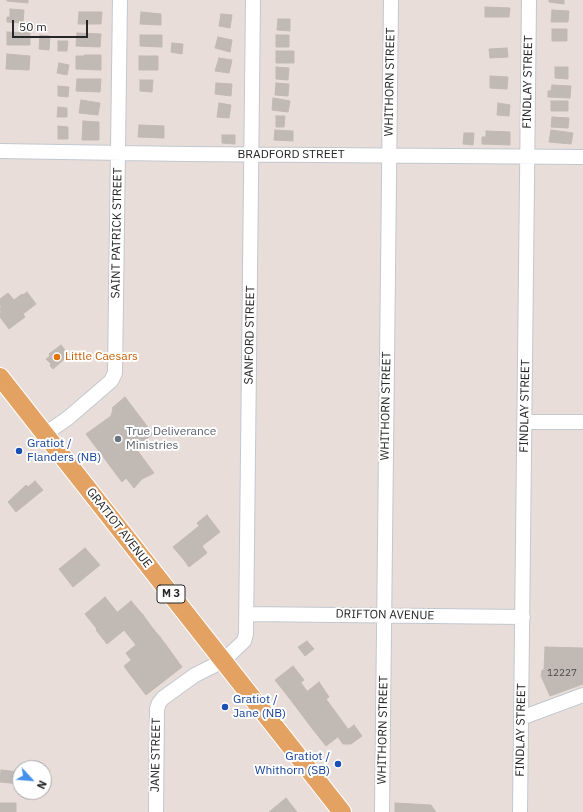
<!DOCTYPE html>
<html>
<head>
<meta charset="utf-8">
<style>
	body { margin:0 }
	#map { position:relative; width:583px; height:812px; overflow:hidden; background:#e8ddd9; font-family:"IBM Plex Sans",sans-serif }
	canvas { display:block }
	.north { position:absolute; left:12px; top:760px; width:40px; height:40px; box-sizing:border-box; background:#fff; border:1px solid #a8a8a8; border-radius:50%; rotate:116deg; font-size:11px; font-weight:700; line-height:16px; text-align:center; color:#262626 }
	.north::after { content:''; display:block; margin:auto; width:14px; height:18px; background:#4490ea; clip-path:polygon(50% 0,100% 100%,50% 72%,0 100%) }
	.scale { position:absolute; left:12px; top:20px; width:76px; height:18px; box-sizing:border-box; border:2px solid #262626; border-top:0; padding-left:5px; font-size:12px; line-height:14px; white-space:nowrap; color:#262626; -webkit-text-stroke:3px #fff; paint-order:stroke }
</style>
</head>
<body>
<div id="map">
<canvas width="583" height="812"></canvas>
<div class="north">N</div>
<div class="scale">50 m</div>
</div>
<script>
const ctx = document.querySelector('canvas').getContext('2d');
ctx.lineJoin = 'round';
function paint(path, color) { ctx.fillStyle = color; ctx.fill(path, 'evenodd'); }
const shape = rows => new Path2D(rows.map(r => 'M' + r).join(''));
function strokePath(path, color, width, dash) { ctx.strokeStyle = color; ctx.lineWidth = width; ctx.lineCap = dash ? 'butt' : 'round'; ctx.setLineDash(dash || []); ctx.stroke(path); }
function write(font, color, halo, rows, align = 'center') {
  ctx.font = font + ' "IBM Plex Sans",sans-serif'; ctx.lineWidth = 4; ctx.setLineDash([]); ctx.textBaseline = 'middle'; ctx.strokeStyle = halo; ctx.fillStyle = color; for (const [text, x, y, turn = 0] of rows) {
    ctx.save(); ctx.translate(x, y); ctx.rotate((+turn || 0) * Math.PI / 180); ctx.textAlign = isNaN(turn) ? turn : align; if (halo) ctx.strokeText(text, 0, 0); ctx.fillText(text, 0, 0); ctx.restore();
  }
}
const building = shape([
	[7,0,28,0,28,3,7,1,7,0],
	[549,0,564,0,564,4,549,2,549,0],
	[485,7,510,8,509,17,485,17,485,7],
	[10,9,24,10,23,23,7,22,7,17,10,17,10,9],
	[552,10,569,11,568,22,551,22,552,10],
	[79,12,102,12,101,24,78,24,79,12],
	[141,12,161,14,161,25,140,24,141,12],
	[221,14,232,15,230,28,219,26,221,14],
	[278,19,290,19,290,31,277,30,278,19],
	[552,29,567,29,567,41,552,41,552,29],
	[7,32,30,33,30,45,7,45,7,32],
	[77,33,101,34,100,47,76,46,77,33],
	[40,35,50,36,49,50,39,49,40,35],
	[140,35,162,35,162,47,140,46,140,35],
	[276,35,289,35,289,47,276,47,276,35],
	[218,37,232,40,230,52,215,48,218,37],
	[58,41,68,41,67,51,58,51,58,41],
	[172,43,183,44,182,54,171,52,172,43],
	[507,48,508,57,490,58,489,49,507,48],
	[276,51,294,51,294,63,276,63,276,51],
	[7,54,30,56,29,70,6,69,7,54],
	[85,55,101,55,101,70,76,69,76,56,84,56,85,55],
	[139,56,158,56,158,70,139,70,139,56],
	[219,58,232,60,229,73,215,71,219,58],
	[59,63,69,65,67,75,57,73,59,63],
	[276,67,289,68,288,80,276,79,276,67],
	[555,67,568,67,568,79,555,78,555,67],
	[490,76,508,77,507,89,490,88,490,76],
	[77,79,101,79,100,92,76,91,77,79],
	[140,80,153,80,152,92,140,91,140,80],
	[216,83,232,84,231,96,215,94,216,83],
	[276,83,289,84,288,96,275,95,276,83],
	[552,85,571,86,570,98,548,97,548,91,551,91,552,85],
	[58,86,69,87,68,97,58,96,58,86],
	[273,98,290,101,288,112,272,110,273,98],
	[81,100,100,103,98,115,79,113,81,100],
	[551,101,568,101,568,111,551,111,551,101],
	[219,103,231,105,229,118,217,117,219,103],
	[498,103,510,105,509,116,497,115,498,103],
	[58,107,67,108,67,117,57,117,58,107],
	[276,116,285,116,284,127,276,127,276,116],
	[552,117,569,118,568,128,551,127,552,117],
	[83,121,99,122,99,140,82,140,83,121],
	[139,125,164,126,164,138,138,137,139,125],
	[58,126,68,127,68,139,58,139,58,126],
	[275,130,293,131,293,141,274,140,275,130],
	[551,130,573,133,571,144,549,142,551,130],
	[486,131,510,132,510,145,482,144,482,137,486,137,486,131],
	[464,133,474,133,473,145,463,144,464,133],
	[222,135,235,135,235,144,222,143,222,135],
	[27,292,36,304,23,314,25,317,9,329,0,317,1,311,0,309,1,308,0,299,8,293,14,300,22,294,23,295,27,292],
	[61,345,69,355,53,369,50,366,51,364,46,359,50,356,49,354,61,345],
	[125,397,153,434,140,444,139,443,134,446,154,473,142,479,134,488,126,478,122,482,86,434,111,416,113,409,112,408,125,397],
	[35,481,43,490,16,512,8,502,26,485,28,487,35,481],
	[207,515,220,532,184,560,173,547,199,526,197,523,207,515],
	[202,546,207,553,189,567,184,560,202,546],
	[85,548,100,565,73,587,59,569,85,548],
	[105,597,117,612,97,629,85,614,105,597],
	[131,601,143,615,107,644,96,630,131,601],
	[143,615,154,630,136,645,124,630,143,615],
	[154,630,160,637,131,660,126,653,154,630],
	[160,637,166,645,129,673,124,666,160,637],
	[307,641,314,649,305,656,298,647,307,641],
	[166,645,182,667,146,695,129,673,166,645],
	[545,647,583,648,583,684,550,696,541,676,542,670,544,670,545,647],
	[293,666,304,680,286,694,275,680,293,666],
	[319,682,329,697,326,699,334,710,311,727,293,703,319,682],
	[301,683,307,691,293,703,286,694,301,683],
	[334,710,348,729,326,746,311,727,334,710],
	[354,725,362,736,351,744,343,744,338,737,354,725],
	[1,770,20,772,20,784,0,782,1,770],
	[286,798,297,812,269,812,286,798],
	[0,803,16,803,16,812,0,812,0,803],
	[395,803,431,805,436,812,395,812,395,803]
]);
paint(building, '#c0b9b4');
strokePath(building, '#c3b9b3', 1);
const minor = shape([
	[0,151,185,154,583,157],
	[524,422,583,422],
	[45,434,68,418,111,381,115,373,120,0],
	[247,614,523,617],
	[521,718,583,695],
	[156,812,157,709,159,703,163,698,195,675,223,661,244,641,246,634,253,0],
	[382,812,391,0],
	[520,812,529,0]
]);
const major = shape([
	[0,377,342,812]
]);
strokePath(minor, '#c1c8d0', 16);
strokePath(major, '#fff', 20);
strokePath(minor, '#fff', 14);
strokePath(major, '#e4a262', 18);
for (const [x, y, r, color] of [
	[57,357,4,"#e8710a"],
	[118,439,4,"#6b7280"],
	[19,451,4,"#1a4fb4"],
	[225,707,4,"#1a4fb4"],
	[338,764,4,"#1a4fb4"]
]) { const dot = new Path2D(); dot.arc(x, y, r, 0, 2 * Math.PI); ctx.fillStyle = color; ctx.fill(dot); strokePath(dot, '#fff', 1.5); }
write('10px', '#4c4b4a', null, [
	["12227",562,673]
]);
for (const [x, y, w] of [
	[171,594,28]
]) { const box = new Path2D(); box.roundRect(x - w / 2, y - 9, w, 18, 3); ctx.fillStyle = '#fff'; ctx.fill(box); strokePath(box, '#262626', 1); }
write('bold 11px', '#262626', null, [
	["M 3",171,594]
]);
write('12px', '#262626', '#fff', [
	["WHITHORN STREET",390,82,-89],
	["FINDLAY STREET",528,82,-89],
	["BRADFORD STREET",291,155],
	["SAINT PATRICK STREET",117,233,-89],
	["SANFORD STREET",250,335,-89],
	["WHITHORN STREET",386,406,-89],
	["FINDLAY STREET",525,406,-89],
	["GRATIOT AVENUE",119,528,52],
	["DRIFTON AVENUE",385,615,1],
	["WHITHORN STREET",383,730,-89],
	["FINDLAY STREET",521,730,-89],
	["JANE STREET",156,755,-89]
]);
write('12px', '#c56008', '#fff', [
	["Little Caesars",65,357]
], 'left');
write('12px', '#5b616d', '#fff', [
	["True Deliverance",126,432],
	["Ministries",126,446]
], 'left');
write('12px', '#164399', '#fff', [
	["Gratiot /",27,444],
	["Flanders (NB)",27,458],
	["Gratiot /",233,700],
	["Jane (NB)",233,714],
	["Gratiot /",330,757,"right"],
	["Whithorn (SB)",330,771,"right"]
], 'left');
</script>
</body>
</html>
